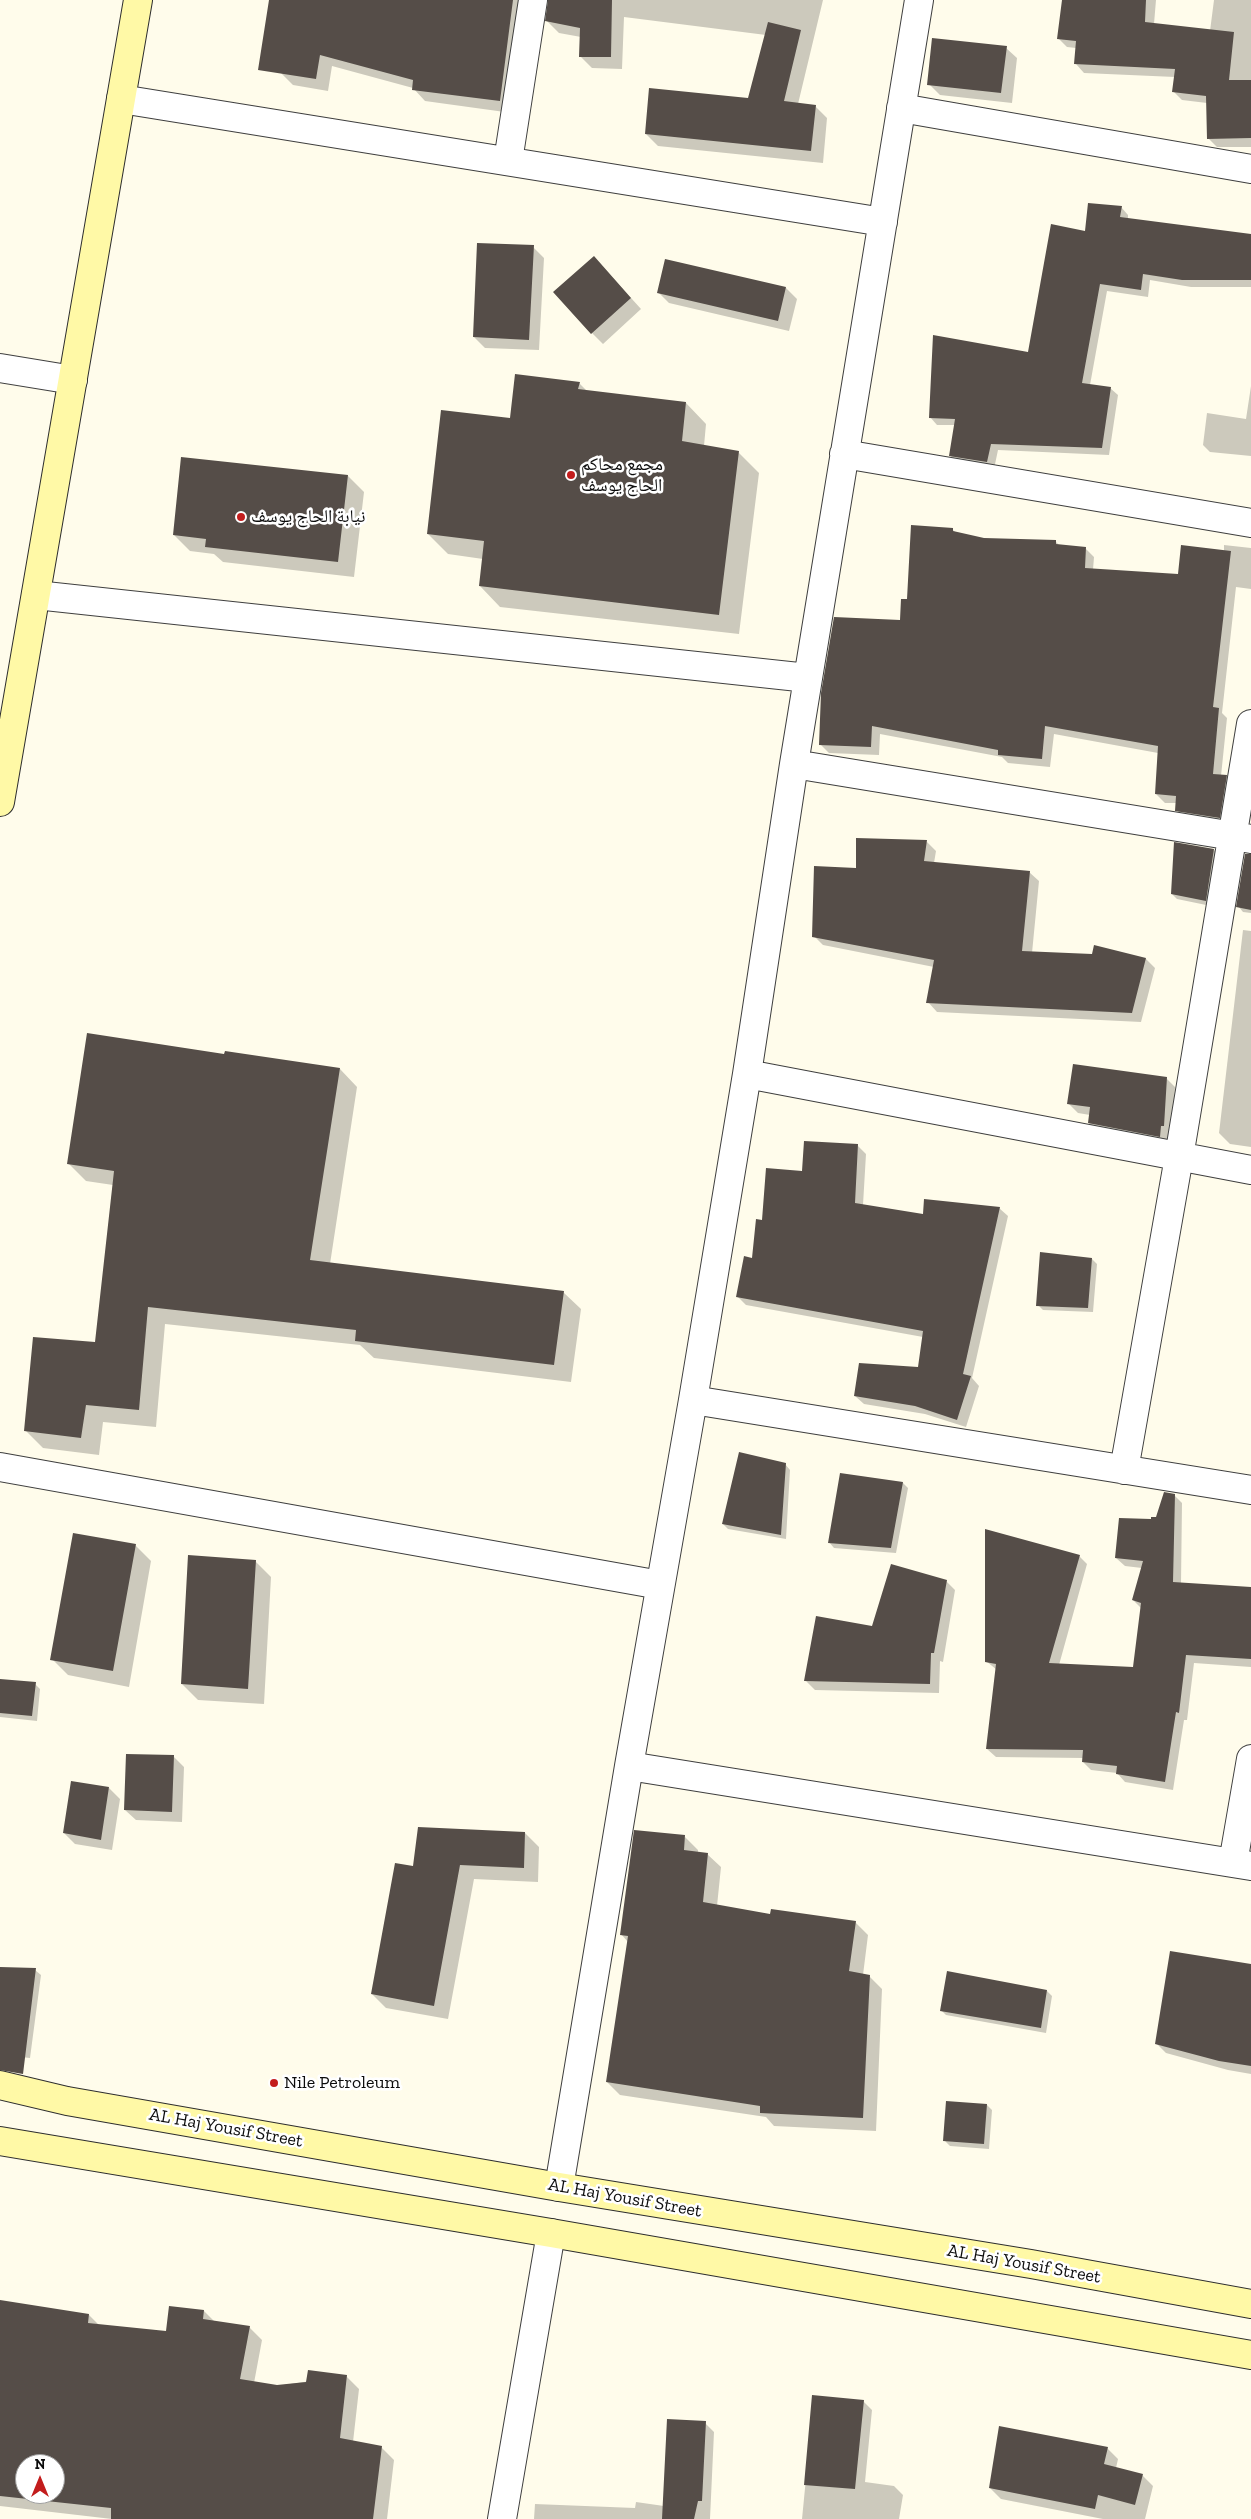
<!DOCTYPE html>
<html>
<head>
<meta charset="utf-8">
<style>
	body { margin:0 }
	#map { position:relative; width:1251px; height:2519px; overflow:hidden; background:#fffceb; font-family:"Zilla Slab",serif }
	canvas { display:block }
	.north { position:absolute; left:15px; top:2454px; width:50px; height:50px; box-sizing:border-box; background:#fff; border:1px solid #9e9e9e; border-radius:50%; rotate:0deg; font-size:14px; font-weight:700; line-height:20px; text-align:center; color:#0c0c0c }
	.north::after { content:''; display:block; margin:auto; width:18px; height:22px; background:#c31d1d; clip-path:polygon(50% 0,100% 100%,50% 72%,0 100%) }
</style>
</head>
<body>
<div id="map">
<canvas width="1251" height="2519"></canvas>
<div class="north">N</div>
</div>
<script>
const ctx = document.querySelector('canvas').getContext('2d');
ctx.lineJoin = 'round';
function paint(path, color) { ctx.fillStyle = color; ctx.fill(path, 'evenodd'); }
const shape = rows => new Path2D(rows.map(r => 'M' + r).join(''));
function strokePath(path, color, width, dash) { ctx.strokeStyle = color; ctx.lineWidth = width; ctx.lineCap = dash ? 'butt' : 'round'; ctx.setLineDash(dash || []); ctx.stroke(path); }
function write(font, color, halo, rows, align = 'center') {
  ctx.font = font + ' "Zilla Slab","Noto Naskh Arabic",serif'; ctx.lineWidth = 5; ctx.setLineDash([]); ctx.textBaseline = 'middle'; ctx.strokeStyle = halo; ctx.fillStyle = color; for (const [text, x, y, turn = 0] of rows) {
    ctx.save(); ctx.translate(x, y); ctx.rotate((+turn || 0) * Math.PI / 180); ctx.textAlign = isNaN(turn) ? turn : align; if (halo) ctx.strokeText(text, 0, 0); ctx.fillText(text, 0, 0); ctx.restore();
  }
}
paint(shape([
	[290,0,536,0,512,113,425,101,413,88,332,66,328,91,293,85,281,73],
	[549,0,823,0,798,104,815,106,827,118,823,163,658,146,646,134,749,99,766,35,624,17,622,69,592,68,580,56,581,37,559,33,547,21],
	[1063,0,1156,0,1154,24,1210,31,1214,0,1251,0,1251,147,1217,147,1208,138,1207,103,1182,100,1173,91,1175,77,1084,73,1076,64,1076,48,1067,47,1058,38],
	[1006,48,1017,58,1012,103,940,95,929,84],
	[1121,207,1128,215,1128,219,1251,235,1251,287,1191,287,1150,280,1148,297,1107,291,1090,385,1110,388,1118,395,1109,455,998,450,994,469,957,463,950,455,955,425,937,425,930,417,1029,353,1086,233],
	[533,247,544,258,539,350,485,348,474,337],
	[666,261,786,288,797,299,789,331,669,303,658,292],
	[604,268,641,309,603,344,592,333],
	[579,383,587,391,686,403,706,424,704,446,738,452,759,473,739,634,500,607,480,586,483,559,448,554,428,534,512,420],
	[1251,386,1251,456,1210,452,1203,445,1207,413,1246,419],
	[348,476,364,492,354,577,223,562,214,554,190,551,174,535],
	[952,529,956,533,984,539,1056,542,1060,546,1085,548,1094,557,1093,570,1179,576,1224,551,1224,545,1251,548,1251,589,1236,587,1222,713,1227,718,1221,776,1226,776,1235,785,1228,826,1185,819,1177,810,1177,803,1165,803,1156,794,1158,753,1054,734,1050,767,1008,763,1002,757,880,734,879,755,829,753,820,744,901,621,908,600],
	[927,842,936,851,934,863,1029,872,1039,881,1032,953,1146,959,1155,968,1141,1022,937,1012,928,1002,934,967,823,945,814,936,857,869],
	[1214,850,1219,855,1211,906,1177,899,1172,894],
	[1251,882,1251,913,1243,912,1238,906],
	[1243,930,1251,931,1251,1147,1230,1144,1219,1133],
	[225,1056,340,1069,357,1087,330,1264,563,1292,581,1309,571,1382,374,1358,360,1345,165,1324,156,1427,103,1422,99,1455,43,1448,25,1430,96,1343,113,1185,86,1181,68,1163],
	[1166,1078,1175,1087,1173,1135,1169,1145,1098,1132,1089,1123,1090,1115,1078,1113,1068,1103],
	[857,1145,866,1154,863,1205,924,1215,999,1208,1008,1216,972,1378,979,1386,966,1427,925,1414,864,1404,855,1396,919,1368,923,1337,746,1305,737,1296,753,1259,763,1221,803,1172],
	[1092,1259,1097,1264,1093,1312,1043,1310,1038,1305],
	[785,1464,790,1470,786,1539,728,1529,723,1524],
	[841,1474,903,1483,908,1488,896,1553,834,1548,829,1542],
	[1174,1495,1182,1503,1181,1584,1251,1588,1251,1667,1194,1663,1187,1720,1184,1720,1173,1790,1125,1782,1117,1773,1091,1770,1083,1762,1083,1758,996,1757,987,1749,997,1670,986,1661,1079,1556,1087,1564,1059,1665,1134,1668,1141,1608,1133,1600,1142,1568,1125,1566,1116,1558,1152,1521,1157,1518],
	[135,1545,151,1561,129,1687,68,1675,52,1659],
	[255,1561,271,1577,264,1704,198,1700,182,1684],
	[946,1581,955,1590,943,1662,940,1661,939,1693,815,1690,806,1681,873,1627],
	[0,1681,35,1684,40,1689,37,1721,0,1717],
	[173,1756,184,1767,182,1822,136,1820,125,1810],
	[109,1788,120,1799,112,1850,75,1844,64,1833],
	[525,1833,539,1847,538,1882,474,1879,448,2019,386,2008,372,1994,414,1868],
	[685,1837,698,1850,698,1853,707,1854,721,1867,717,1906,771,1916,855,1922,868,1935,863,1975,869,1976,882,1989,876,2131,774,2126,766,2117,620,2095,607,2082,628,1942,621,1934],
	[1251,1965,1251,2074,1228,2070,1166,2053,1156,2043],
	[35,1970,41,1975,30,2058,0,2055,0,1981],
	[1047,1991,1052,1996,1046,2033,946,2015,941,2010],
	[987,2105,992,2110,989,2149,950,2146,945,2141],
	[0,2302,89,2315,99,2325,167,2333,170,2307,204,2311,215,2322,249,2327,262,2340,254,2383,276,2386,346,2376,359,2389,353,2442,381,2447,394,2460,387,2519,112,2519,0,2506],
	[25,2464,55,2464,55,2494,25,2494],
	[814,2396,863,2401,872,2410,865,2482,894,2486,903,2495,899,2519,802,2519],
	[705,2423,714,2432,710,2519,534,2519,535,2504,635,2508,636,2502,664,2506],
	[1107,2448,1118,2459,1116,2468,1142,2475,1153,2486,1145,2519,1103,2519,1001,2499,990,2488]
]), '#0003');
paint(shape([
	[269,0,513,0,500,101,412,90,413,80,320,55,316,79,258,70],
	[548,0,612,0,611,57,579,57,580,28,545,21],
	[1062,0,1146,0,1145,22,1234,32,1229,80,1251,80,1251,138,1207,139,1206,96,1172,92,1175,69,1074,64,1076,41,1057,39],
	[768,22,801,30,784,101,816,105,811,151,645,134,649,88,748,98],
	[932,38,1007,46,1001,93,927,85],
	[1088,203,1122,206,1120,217,1251,234,1251,280,1182,280,1143,274,1141,290,1100,284,1082,383,1111,387,1102,448,991,444,987,462,949,456,955,419,929,418,933,335,1028,352,1051,224,1085,231],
	[477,243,534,245,529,340,473,337],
	[594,256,631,298,591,334,553,292],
	[665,259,786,287,778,321,657,293],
	[515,374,580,382,578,389,686,402,682,441,739,451,719,615,479,586,484,541,427,534,441,410,510,418],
	[181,457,348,475,338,562,205,547,206,539,173,535],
	[911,525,953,528,953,531,984,538,1056,540,1056,544,1086,547,1085,568,1178,574,1181,545,1231,551,1213,707,1219,708,1213,774,1227,775,1220,818,1175,811,1176,796,1155,794,1158,746,1045,726,1042,759,998,755,998,750,872,726,871,747,819,745,821,693,834,617,900,620,901,599,907,599],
	[856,838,927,840,924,861,1030,871,1022,951,1092,954,1094,945,1146,958,1132,1013,926,1003,934,960,812,937,814,866,856,868],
	[1174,842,1214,849,1206,901,1171,894],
	[1245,854,1251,854,1251,910,1236,907],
	[87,1033,224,1054,225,1051,340,1068,310,1260,564,1291,554,1365,355,1341,356,1330,148,1307,139,1410,86,1405,81,1438,24,1431,33,1337,95,1342,114,1171,67,1164],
	[1073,1064,1167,1077,1164,1126,1161,1126,1160,1137,1088,1123,1090,1107,1067,1104],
	[804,1141,858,1144,855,1203,923,1214,924,1199,1000,1207,963,1374,971,1376,957,1420,915,1406,854,1396,859,1363,918,1367,923,1331,736,1297,744,1256,752,1258,756,1219,762,1220,766,1168,802,1171],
	[1040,1252,1092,1258,1088,1308,1036,1306],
	[739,1452,786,1463,781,1535,722,1524],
	[840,1473,903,1482,891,1548,828,1543],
	[1164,1492,1175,1494,1173,1582,1251,1587,1251,1659,1186,1655,1179,1713,1176,1712,1165,1782,1116,1774,1117,1766,1082,1762,1083,1750,986,1749,996,1664,985,1662,985,1529,1080,1555,1049,1663,1133,1667,1141,1603,1132,1600,1143,1561,1115,1558,1119,1518,1151,1519,1151,1517,1156,1517],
	[73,1533,136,1544,113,1671,50,1660],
	[188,1555,256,1560,248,1689,181,1684],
	[891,1564,947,1580,934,1653,931,1653,930,1684,804,1681,816,1616,872,1626],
	[0,1679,36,1682,32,1716,0,1713],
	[126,1754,174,1755,172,1812,124,1810],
	[71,1781,109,1787,101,1840,63,1833],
	[418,1827,525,1832,524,1868,460,1865,434,2006,371,1994,395,1863,413,1866],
	[634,1830,685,1835,684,1850,708,1853,703,1902,770,1914,771,1909,856,1921,849,1971,870,1975,863,2118,760,2113,760,2106,606,2082,628,1936,620,1935],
	[1170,1951,1251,1964,1251,2066,1219,2061,1155,2044],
	[0,1967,36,1968,23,2074,0,2070],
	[947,1971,1047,1990,1041,2028,940,2011],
	[946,2101,987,2104,984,2144,943,2141],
	[0,2300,89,2314,88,2323,166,2331,169,2306,204,2310,203,2319,250,2326,240,2379,277,2385,306,2382,308,2370,347,2375,340,2438,382,2446,373,2519,111,2519,111,2508,0,2496],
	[25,2464,55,2464,55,2494,25,2494],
	[812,2395,864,2400,855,2489,804,2485],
	[667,2419,706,2421,702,2501,698,2501,694,2519,662,2519],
	[999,2426,1108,2447,1104,2464,1143,2474,1135,2505,1098,2495,1095,2509,989,2488]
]), '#554d48');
const street = shape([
	[121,99,883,222],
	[901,108,1251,169],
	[508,161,533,0],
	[0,368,73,380],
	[844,454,1251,523],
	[36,595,808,678],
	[794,764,1251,839],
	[747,1074,1251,1170],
	[693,1400,1251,1490],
	[0,1467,660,1585],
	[1124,1470,1179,1157,1251,724],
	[629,1766,1251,1866],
	[1233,1863,1251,1759],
	[559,2187,629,1766,693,1400,747,1074,794,764,919,0],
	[502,2519,551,2233]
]);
const secondary = shape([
	[0,802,138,0],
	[0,2085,67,2101,559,2187,1031,2264,1251,2304],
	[0,2141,551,2233,1251,2355]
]);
strokePath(street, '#3f3f3f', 30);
strokePath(secondary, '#2e2e2e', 30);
strokePath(street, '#fff', 28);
strokePath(secondary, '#fff9a6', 28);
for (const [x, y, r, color] of [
	[571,475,5,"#c31d1d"],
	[241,517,5,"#c31d1d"],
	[274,2083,5,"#c31d1d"]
]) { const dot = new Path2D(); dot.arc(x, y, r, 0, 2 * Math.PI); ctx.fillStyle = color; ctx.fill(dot); strokePath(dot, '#fff', 2); }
write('18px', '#0c0c0c', '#fff', [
	["مجمع محاكم",581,465],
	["الحاج يوسف",581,486],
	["نيابة الحاج يوسف",251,517],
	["Nile Petroleum",284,2083]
], 'left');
write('18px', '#0c0c0c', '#fff', [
	["AL Haj Yousif Street",226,2128,10],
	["AL Haj Yousif Street",625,2198,10],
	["AL Haj Yousif Street",1024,2264,10]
]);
</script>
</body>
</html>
